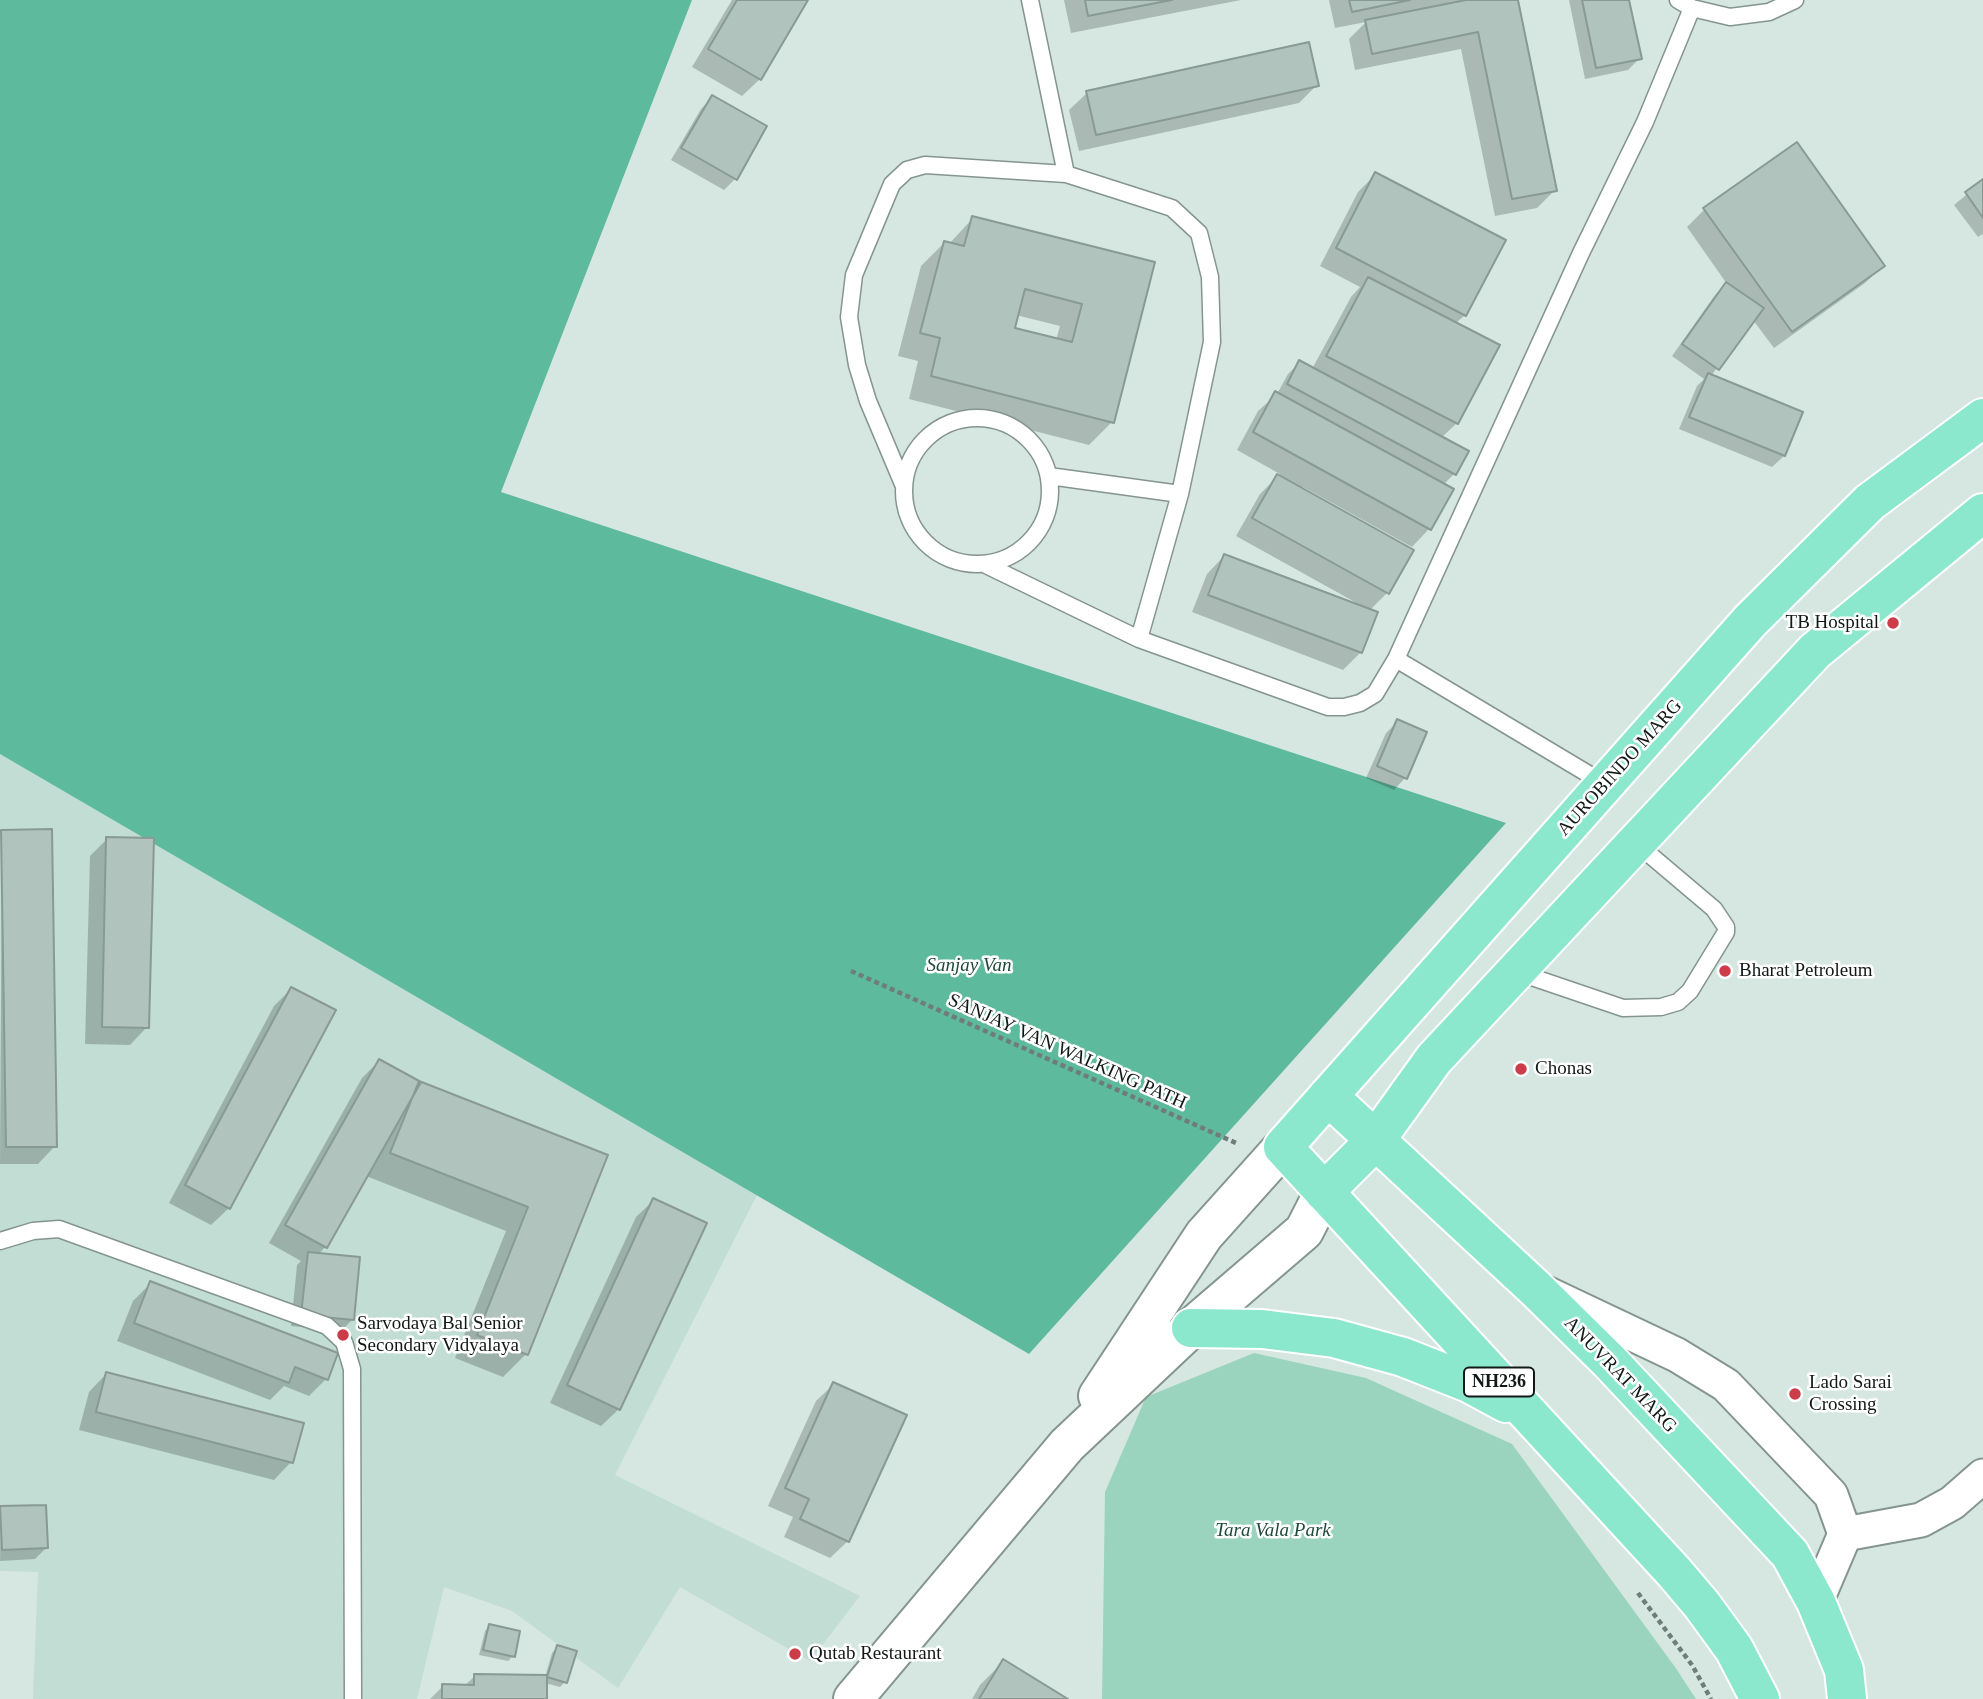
<!DOCTYPE html>
<html>
<head>
<meta charset="utf-8">
<style>
	body { margin:0 }
	canvas { display:block; background:#d5e7e0 }
</style>
</head>
<body>
<canvas width="1983" height="1699"></canvas>
<script>
const ctx = document.querySelector('canvas').getContext('2d');
ctx.lineJoin = 'round';
function paint(path, color) { ctx.fillStyle = color; ctx.fill(path, 'evenodd'); }
const shape = rows => new Path2D(rows.map(r => 'M' + r).join(''));
function strokePath(path, color, width, dash) { ctx.strokeStyle = color; ctx.lineWidth = width; ctx.lineCap = dash ? 'butt' : 'round'; ctx.setLineDash(dash || []); ctx.stroke(path); }
function write(font, color, halo, rows, align = 'center') {
  ctx.font = font + ' "Times New Roman",serif'; ctx.lineWidth = 5; ctx.setLineDash([]); ctx.textBaseline = 'middle'; ctx.strokeStyle = halo; ctx.fillStyle = color; for (const [text, x, y, turn = 0] of rows) {
    ctx.save(); ctx.translate(x, y); ctx.rotate((+turn || 0) * Math.PI / 180); ctx.textAlign = isNaN(turn) ? turn : align; if (halo) ctx.strokeText(text, 0, 0); ctx.fillText(text, 0, 0); ctx.restore();
  }
}
paint(shape([
	[0,754,757,1195,615,1475,860,1596,810,1661,680,1587,618,1688,512,1611,444,1587,417,1699,33,1699,38,1572,0,1571]
]), '#c2ddd3');
paint(shape([
	[1254,1353,1366,1378,1512,1444,1675,1667,1696,1699,1102,1699,1105,1492,1146,1397]
]), '#9ad4bf');
paint(shape([
	[0,0,692,0,501,492,1506,823,1029,1354,0,754]
]), '#5eba9d');
paint(shape([
	[732,0,806,0,760,79,742,96,692,67],
	[1064,0,1241,0,1071,33],
	[1329,0,1516,0,1555,190,1537,208,1495,216,1461,49,1355,70,1349,39,1366,22,1335,28],
	[1569,0,1628,0,1640,58,1628,70,1585,79],
	[1317,85,1299,103,1079,151,1069,110,1087,93],
	[712,97,735,179,724,190,671,160,701,109],
	[1796,144,1883,266,1865,283,1774,348,1753,320,1711,376,1784,456,1772,467,1679,429,1697,386,1704,379,1672,356,1715,295,1727,284,1687,227,1704,210],
	[1376,174,1465,315,1455,324,1497,346,1457,423,1441,438,1454,474,1443,485,1451,490,1429,529,1412,547,1303,487,1302,490,1387,593,1369,611,1361,652,1343,670,1192,612,1207,574,1224,556,1361,608,1362,606,1236,536,1260,494,1280,474,1237,450,1258,411,1277,394,1288,374,1300,362,1312,369,1351,297,1360,287,1320,266,1358,192],
	[1983,181,1983,234,1978,237,1954,205],
	[973,218,1153,263,1112,422,1089,445,909,399,918,361,898,356,921,266,944,243,949,244],
	[1016,315,1060,326,1056,340,1013,329],
	[1398,721,1425,733,1405,778,1394,790,1366,778,1386,733],
	[2,831,55,1146,38,1164,0,1164],
	[107,839,147,1027,130,1045,85,1044,90,856],
	[291,989,229,1208,211,1225,169,1203,274,1006],
	[379,1061,419,1083,606,1156,526,1354,503,1377,455,1358,506,1231,366,1176,325,1247,318,1255,353,1319,341,1331,291,1326,297,1265,301,1261,269,1243,362,1078],
	[654,1200,619,1409,601,1426,550,1403,636,1217],
	[151,1283,326,1379,309,1396,284,1386,270,1400,117,1341,133,1301],
	[106,1374,291,1462,274,1480,79,1430,89,1392],
	[834,1384,848,1541,830,1558,784,1537,793,1517,768,1506,816,1401],
	[1,1508,46,1548,35,1559,0,1561],
	[490,1625,513,1656,508,1661,479,1655,485,1631],
	[557,1647,565,1682,560,1687,545,1683,545,1699,430,1699,443,1686,464,1686,475,1676,545,1677,552,1653],
	[1003,1662,1065,1699,972,1699,980,1685]
]), '#0003');
const building = shape([
	[737,0,808,0,761,80,708,49,737,0],
	[1085,0,1172,0,1088,16,1085,0],
	[1349,0,1410,0,1352,12,1349,0],
	[1466,0,1518,0,1557,191,1512,199,1478,32,1372,54,1365,20,1466,0],
	[1582,0,1629,0,1642,59,1596,68,1582,0],
	[1309,42,1319,86,1096,135,1086,91,1309,42],
	[712,95,767,126,737,180,681,148,712,95],
	[1797,142,1885,266,1792,332,1703,208,1797,142],
	[1375,172,1506,240,1466,316,1336,248,1375,172],
	[1983,179,1983,218,1965,192,1983,179],
	[972,216,1155,262,1114,423,931,376,940,338,920,333,944,241,964,246,972,216],
	[1025,289,1082,304,1072,342,1015,328,1025,289],
	[1368,277,1500,345,1458,424,1326,356,1368,277],
	[1726,282,1764,308,1719,370,1682,344,1726,282],
	[1299,360,1469,451,1456,475,1287,384,1299,360],
	[1708,373,1803,412,1785,456,1689,417,1708,373],
	[1275,391,1454,489,1431,530,1253,432,1275,391],
	[1277,474,1414,550,1389,594,1252,518,1277,474],
	[1224,554,1378,612,1362,653,1208,595,1224,554],
	[1397,719,1427,732,1407,779,1377,766,1397,719],
	[52,829,57,1147,6,1147,1,830,52,829],
	[106,837,154,838,149,1028,102,1027,106,837],
	[291,987,336,1010,230,1209,185,1185,291,987],
	[379,1059,421,1082,327,1248,285,1225,379,1059],
	[419,1081,608,1155,528,1355,477,1335,528,1207,390,1153,419,1081],
	[653,1198,707,1223,620,1410,567,1385,653,1198],
	[308,1252,360,1257,354,1320,301,1315,308,1252],
	[150,1281,338,1353,328,1380,295,1367,289,1383,134,1323,150,1281],
	[106,1372,304,1423,293,1463,96,1412,106,1372],
	[833,1382,907,1415,849,1542,800,1519,809,1499,785,1488,833,1382],
	[46,1505,48,1548,2,1550,0,1506,46,1505],
	[489,1624,520,1631,515,1657,483,1650,489,1624],
	[557,1645,577,1651,567,1683,547,1677,557,1645],
	[1003,1659,1068,1699,979,1699,1003,1659],
	[474,1674,547,1675,547,1699,442,1699,442,1684,474,1685,474,1674]
]);
paint(building, '#b0c3bc');
strokePath(building, '#889a93', 2);
const service = shape([
	[1678,0,1692,8,1730,17,1769,12,1795,0],
	[1066,174,1172,208,1199,233,1210,277,1212,342,1180,494],
	'904 491a73 73 0 1 1 146 0a73 73 0 1 1-146 0Z',
	[1049,476,1180,494,1139,639,1328,707,1344,707,1360,703,1375,694,1396,659],
	[903,484,868,401,857,365,849,317,854,275,892,184,907,170,925,165,1066,174,1030,0],
	[984,564,1139,639],
	[1605,784,1396,659,1581,253,1645,122,1692,8],
	[1517,972,1623,1008,1661,1007,1678,1002,1690,991,1726,932,1726,927,1714,909,1636,843],
	[0,1241,33,1231,59,1229,327,1326,344,1342,352,1369,353,1699]
]);
const minor = shape([
	[1546,1293,1677,1355,1726,1385,1831,1495,1845,1534,1816,1602],
	[1845,1534,1921,1520,1952,1503,1983,1476]
]);
const tertiary = shape([
	[1098,1396,1204,1235,1283,1147],
	[853,1699,1067,1445,1191,1328,1304,1231,1324,1192]
]);
const trunk = shape([
	[1328,1096,1536,1289,1610,1362,1790,1554,1816,1602,1844,1670,1847,1699],
	[1324,1192,1375,1141,1434,1059,1815,651,1983,513],
	[1191,1328,1262,1329,1334,1338,1403,1357,1469,1383,1506,1403],
	[1760,1699,1734,1649,1702,1605,1674,1572,1283,1147,1750,621,1870,502,1983,418]
]);
strokePath(service, '#84958e', 19);
strokePath(minor, '#84958e', 37);
strokePath(tertiary, '#84958e', 42);
strokePath(trunk, '#fff', 42);
strokePath(shape([
	[851,971,1236,1143],
	[1638,1593,1692,1665,1711,1699]
]), '#707c77', 4.5, [5, 3.5]);
strokePath(service, '#fff', 16);
strokePath(minor, '#fff', 33);
strokePath(tertiary, '#fff', 38);
strokePath(trunk, '#8ce8cc', 38);
for (const [x, y, r, color] of [
	[1893,623,7,"#cd3d49"],
	[1725,971,7,"#cd3d49"],
	[1521,1069,7,"#cd3d49"],
	[343,1335,7,"#cd3d49"],
	[1795,1394,7,"#cd3d49"],
	[795,1654,7,"#cd3d49"]
]) { const dot = new Path2D(); dot.arc(x, y, r, 0, 2 * Math.PI); ctx.fillStyle = color; ctx.fill(dot); strokePath(dot, '#fff', 2.5); }
for (const [x, y, w] of [
	[1499,1382,70]
]) { const box = new Path2D(); box.roundRect(x - w / 2, y - 14.5, w, 29, 5); ctx.fillStyle = '#fff'; ctx.fill(box); strokePath(box, '#111815', 2); }
write('bold 18px', '#111815', null, [
	["NH236",1499,1382]
]);
write('19px', '#111815', '#fff', [
	["TB Hospital",1879,623,"right"],
	["Bharat Petroleum",1739,971],
	["Chonas",1535,1069],
	["Sarvodaya Bal Senior",357,1324],
	["Secondary Vidyalaya",357,1346],
	["Lado Sarai",1809,1383],
	["Crossing",1809,1405],
	["Qutab Restaurant",809,1654]
], 'left');
write('19px', '#111815', '#fff', [
	["AUROBINDO MARG",1620,768,-48],
	["SANJAY VAN WALKING PATH",1067,1052,24],
	["ANUVRAT MARG",1620,1375,46]
]);
write('italic 19px', '#1f483b', '#fff', [
	["Sanjay Van",969,966],
	["Tara Vala Park",1273,1531]
]);
</script>
</body>
</html>
